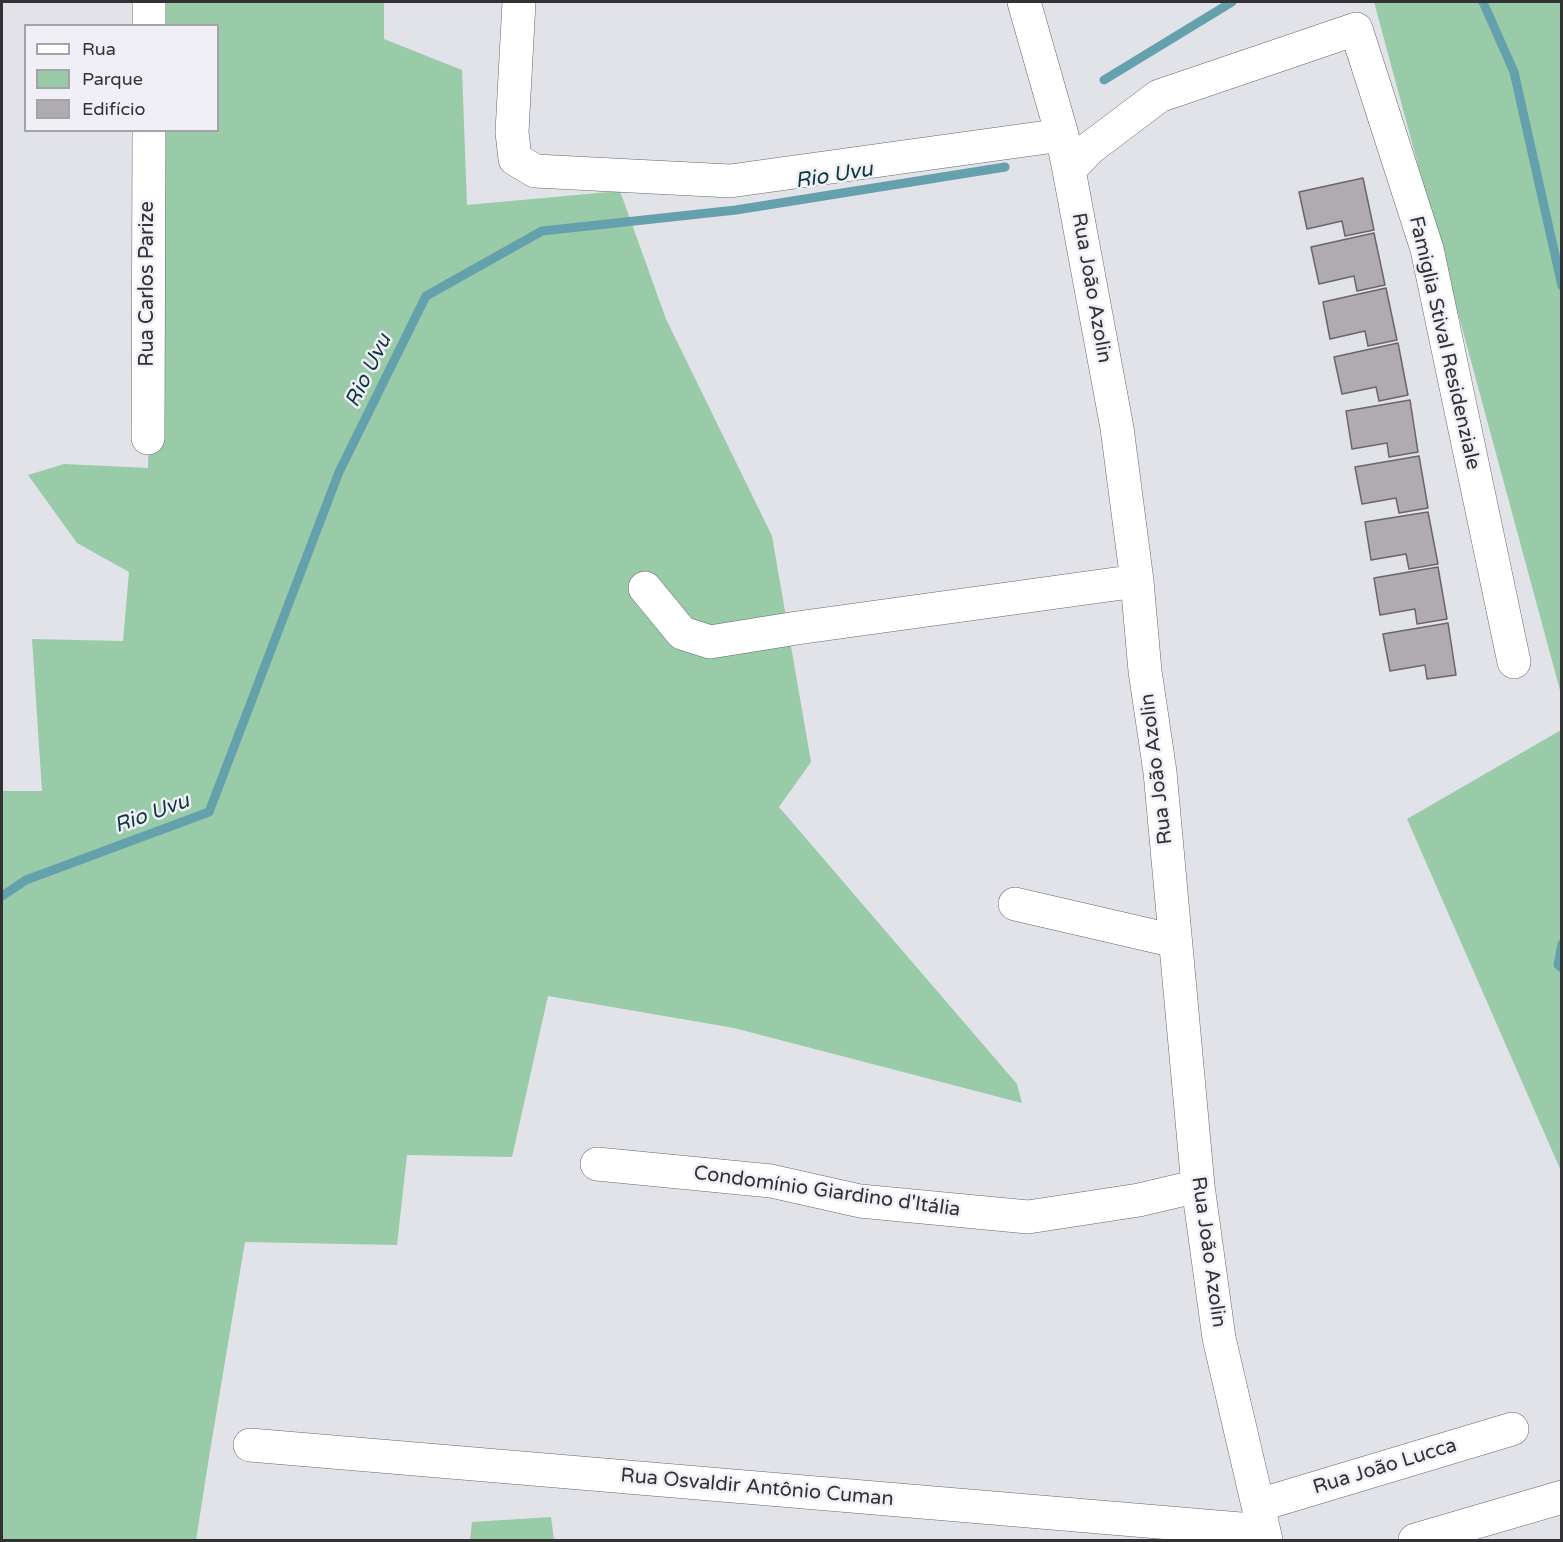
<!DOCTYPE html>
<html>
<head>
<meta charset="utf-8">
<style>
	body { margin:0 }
	#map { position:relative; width:1563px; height:1542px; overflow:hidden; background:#e2e2e9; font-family:"Varela Round",sans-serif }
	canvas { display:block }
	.frame { position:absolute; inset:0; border:3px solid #323235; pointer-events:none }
	.legend { position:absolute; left:24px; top:24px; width:195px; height:108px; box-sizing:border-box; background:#f0eff6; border:2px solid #a4a3a9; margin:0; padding:8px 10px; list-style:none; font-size:18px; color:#323235 }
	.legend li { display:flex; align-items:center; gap:12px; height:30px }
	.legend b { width:30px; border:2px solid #a4a3a9 }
</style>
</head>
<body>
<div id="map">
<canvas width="1563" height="1542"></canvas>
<div class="frame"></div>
<ul class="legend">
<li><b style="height:8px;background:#fff"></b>Rua</li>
<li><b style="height:16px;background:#99cba8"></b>Parque</li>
<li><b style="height:16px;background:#b0abaf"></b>Edifício</li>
</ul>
</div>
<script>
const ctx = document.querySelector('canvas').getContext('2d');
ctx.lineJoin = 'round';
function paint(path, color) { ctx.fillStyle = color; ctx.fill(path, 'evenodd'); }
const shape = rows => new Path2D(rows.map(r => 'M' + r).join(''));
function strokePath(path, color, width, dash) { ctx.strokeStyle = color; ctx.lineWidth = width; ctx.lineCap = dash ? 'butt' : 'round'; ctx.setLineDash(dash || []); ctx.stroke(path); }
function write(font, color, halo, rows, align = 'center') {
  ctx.font = font + ' "Varela Round",sans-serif'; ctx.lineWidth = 5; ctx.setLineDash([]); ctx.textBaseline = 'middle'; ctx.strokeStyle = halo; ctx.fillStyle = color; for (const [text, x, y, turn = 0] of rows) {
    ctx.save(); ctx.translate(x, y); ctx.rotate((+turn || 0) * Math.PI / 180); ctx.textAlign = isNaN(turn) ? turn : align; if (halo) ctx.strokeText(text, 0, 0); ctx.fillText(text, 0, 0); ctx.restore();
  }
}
paint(shape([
	[157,2,384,2,384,39,462,70,467,205,620,191,666,319,772,536,811,762,779,807,1017,1084,1022,1103,734,1028,548,996,512,1157,407,1155,397,1245,245,1242,210,1451,196,1540,2,1540,2,791,42,791,32,639,123,641,129,572,77,543,28,475,64,464,148,468,154,131,218,130,218,26,156,25],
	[1374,2,1561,2,1561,694],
	[1561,730,1561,1171,1407,819],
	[551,1517,554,1540,470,1540,472,1522]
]), '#99cba8');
strokePath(shape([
	[1483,2,1514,72,1562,286],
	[1104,80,1232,2],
	[2,896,26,880,209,812,339,472,426,296,542,231,736,210,1005,167],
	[1562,944,1558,965,1562,968]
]), '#64a1ad', 9);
const building = shape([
	[1363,178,1374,230,1345,236,1342,221,1307,229,1299,192,1363,178],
	[1374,233,1385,285,1357,291,1354,276,1319,284,1311,247,1374,233],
	[1386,288,1397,340,1368,346,1365,331,1330,339,1323,302,1386,288],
	[1398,343,1408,395,1379,401,1376,387,1342,394,1334,357,1398,343],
	[1410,400,1418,452,1389,457,1387,443,1352,449,1346,411,1410,400],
	[1419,456,1428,508,1399,513,1396,498,1362,504,1355,467,1419,456],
	[1428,512,1438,564,1409,569,1406,554,1371,560,1365,522,1428,512],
	[1438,567,1447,619,1417,624,1415,609,1380,615,1374,578,1438,567],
	[1448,623,1456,675,1427,679,1425,665,1390,671,1383,634,1448,623]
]);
paint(building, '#b0abaf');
strokePath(building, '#696569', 1.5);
const minor = shape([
	[519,2,512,132,515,159,535,171,730,181,1062,135],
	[1024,2,1062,135,1069,170,1117,428,1137,581,1145,671,1160,772,1198,1186,1219,1338,1266,1540],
	[149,26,149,2],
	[1069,170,1090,148,1159,96,1356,29,1427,249,1514,662],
	[148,438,149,130],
	[645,588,682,633,710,642,797,628,1137,581],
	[1015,904,1175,941],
	[597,1164,771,1181,860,1201,1028,1217,1139,1200,1198,1186],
	[250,1445,1264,1531],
	[1259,1505,1512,1429],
	[1415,1540,1562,1497]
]);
strokePath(minor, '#66666b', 34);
strokePath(minor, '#fff', 33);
write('20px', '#323235', '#f0eff6', [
	["Rua Carlos Parize",148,284,-90],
	["Rua João Azolin",1091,288,80],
	["Famiglia Stival Residenziale",1444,343,77],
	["Rua João Azolin",1157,769,-97],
	["Condomínio Giardino d'Itália",827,1192,8],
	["Rua João Azolin",1208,1252,82],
	["Rua João Lucca",1385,1467,-17],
	["Rua Osvaldir Antônio Cuman",757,1488,5]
]);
write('italic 21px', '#0d373e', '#f0eff6', [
	["Rio Uvu",834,176,-9],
	["Rio Uvu",369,371,-64],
	["Rio Uvu",152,814,-20]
]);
</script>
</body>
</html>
